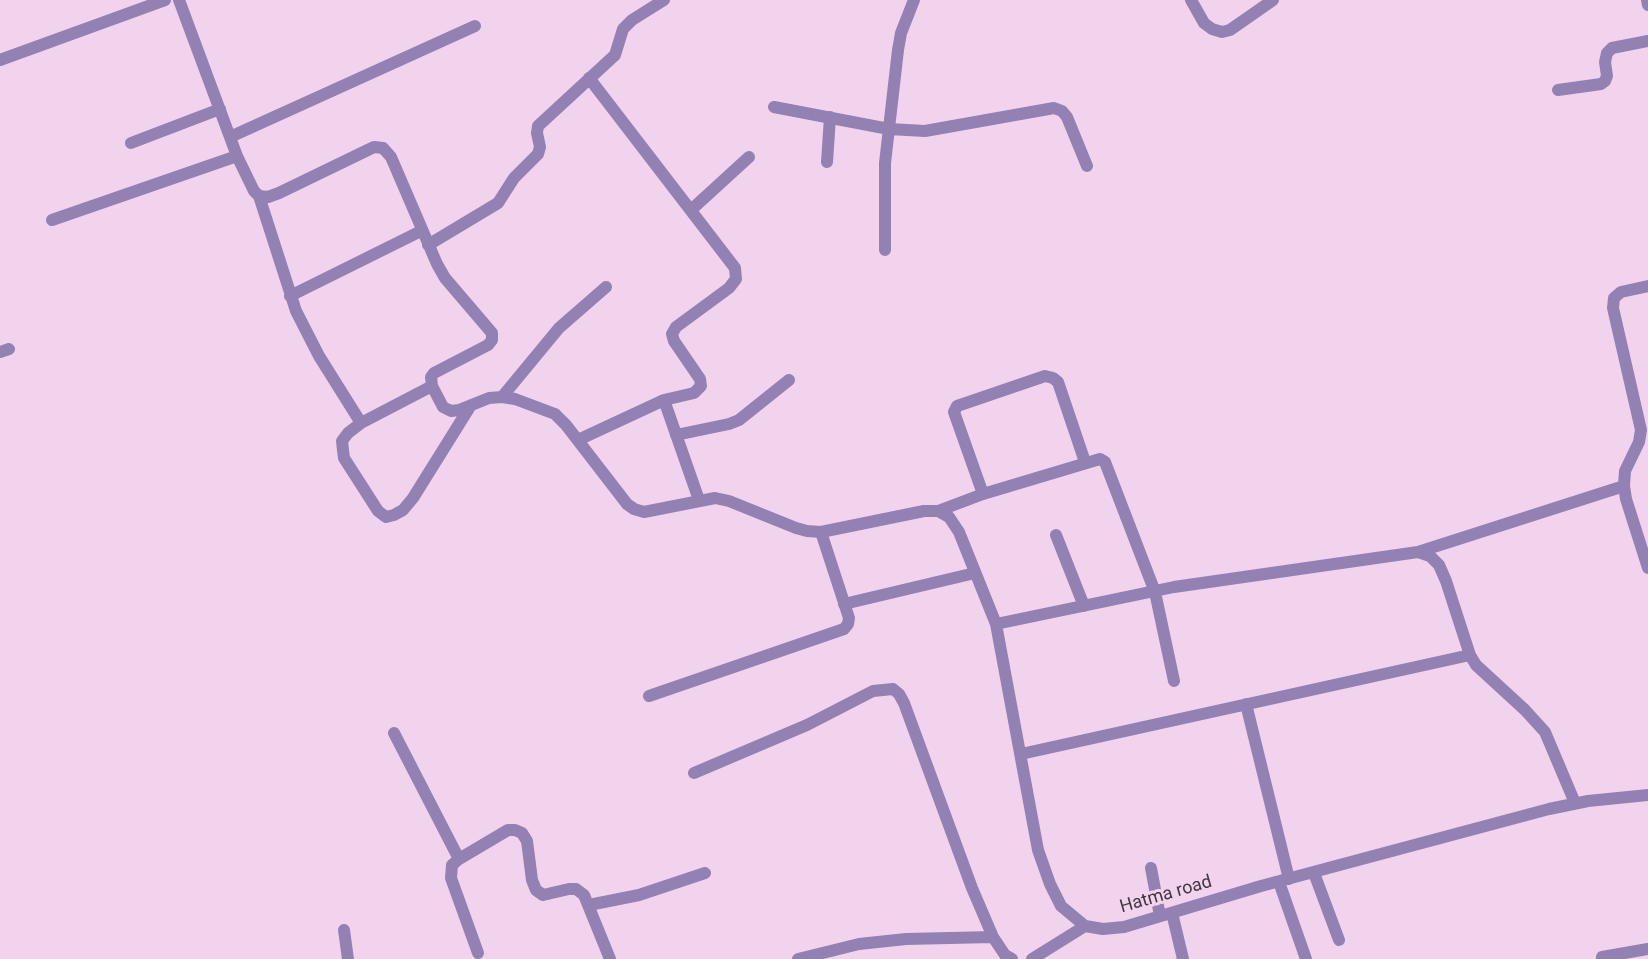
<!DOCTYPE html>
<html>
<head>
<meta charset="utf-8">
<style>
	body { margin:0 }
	canvas { display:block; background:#f2d3ee }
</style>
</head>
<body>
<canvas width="1648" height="959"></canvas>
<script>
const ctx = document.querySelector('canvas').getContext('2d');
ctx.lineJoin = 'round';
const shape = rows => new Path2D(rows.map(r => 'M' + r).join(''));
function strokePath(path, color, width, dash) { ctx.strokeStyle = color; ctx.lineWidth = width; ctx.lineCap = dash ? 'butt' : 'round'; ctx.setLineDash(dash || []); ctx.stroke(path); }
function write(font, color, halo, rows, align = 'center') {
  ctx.font = font + ' Roboto,sans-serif'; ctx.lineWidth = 6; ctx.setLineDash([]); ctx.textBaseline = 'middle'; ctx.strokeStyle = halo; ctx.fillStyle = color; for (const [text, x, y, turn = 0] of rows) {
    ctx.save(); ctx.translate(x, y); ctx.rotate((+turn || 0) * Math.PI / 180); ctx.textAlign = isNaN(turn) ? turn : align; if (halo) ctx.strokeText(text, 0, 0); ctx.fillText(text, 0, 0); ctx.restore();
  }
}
strokePath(shape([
	[179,0,237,156,254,191,259,196,268,197,279,193,374,147,383,148,391,157,437,264,445,278,492,333,492,340,488,345,434,373,431,377,432,386,443,407,451,411,459,410,489,398,502,397,515,399,555,414,566,425,627,504,634,509,644,512,715,498,729,501,796,528,807,531,821,532,924,511,938,511,949,517,959,532,996,624,1038,850,1050,884,1061,906,1085,926,1103,929,1124,927,1261,886,1549,809,1588,801,1648,795],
	[1191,0,1204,23,1212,29,1222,32,1230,30,1273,0],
	[1647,0,1648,5],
	[0,60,165,0],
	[589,78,735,268,736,279,729,288,676,327,672,334,674,341,700,379,701,386,694,393,664,400],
	[1558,90,1601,84,1605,81,1607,76,1605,62,1607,53,1612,48,1648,41],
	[774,107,889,129,925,131,1054,108,1062,111,1067,117,1087,166],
	[230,137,475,26],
	[131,143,220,109],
	[827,162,830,117],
	[259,196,296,311,319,356,361,423,348,433,342,441,343,450,344,458,378,511,386,517,394,515,403,510,413,498,471,405],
	[691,210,749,157],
	[52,220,237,156],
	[428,245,498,203,514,178,538,154,540,147,537,133,538,126,615,55,623,29,632,20,664,0],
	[885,250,885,163,898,50,901,33,914,0],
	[1648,286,1621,292,1614,298,1613,308,1641,430,1639,442,1625,471,1624,486,1626,499,1648,568],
	[290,296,421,231],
	[0,352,9,349],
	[502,397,559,328,606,287],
	[361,423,432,386],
	[676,435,729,424,739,420,789,380],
	[578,440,664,400,699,500],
	[983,494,954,412,957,406,963,404,1045,376,1053,378,1058,382,1085,462],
	[938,511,983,494,1100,459,1105,462,1155,592,1174,681],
	[1056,535,1084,606],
	[1418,552,1624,486],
	[844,604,975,573],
	[996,624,1174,587,1418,552,1430,556,1439,565,1446,581,1470,655,1476,665,1525,710,1545,732,1575,803],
	[649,696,844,629,848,624,849,618,821,532],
	[1246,704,1289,879],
	[394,733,459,859,508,830,515,830,522,833,527,841,532,880,536,890,543,895,569,889,576,889,584,895,610,959],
	[1021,754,1470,655],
	[694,773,807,725,873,691,893,689,899,694,904,703,972,888,993,937],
	[459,859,452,865,451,878,478,953],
	[1151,868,1160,916],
	[1314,873,1339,940],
	[1279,882,1306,959],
	[589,905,639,895,705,873],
	[1172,913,1183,959],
	[344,930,348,959],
	[1602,957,1648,949],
	[798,959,859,944,906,939,993,937,1005,955,1012,959],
	[1032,959,1085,926]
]), '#9481b4', 12);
write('18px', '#413540', '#f2d3ee', [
	["Hatma road",1166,895,-16]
]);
</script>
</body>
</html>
